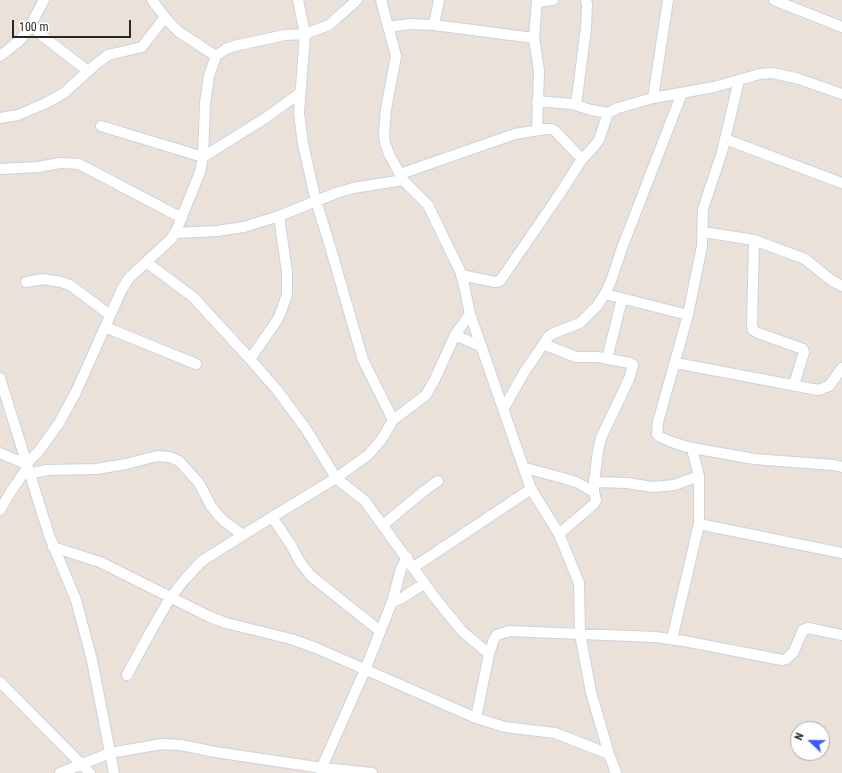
<!DOCTYPE html>
<html>
<head>
<meta charset="utf-8">
<style>
	body { margin:0 }
	#map { position:relative; width:842px; height:773px; overflow:hidden; background:#eae2d8; font-family:"Roboto Condensed",sans-serif }
	canvas { display:block }
	.north { position:absolute; left:790px; top:721px; width:40px; height:40px; box-sizing:border-box; background:#fff; border:1px solid #a9a9a9; border-radius:50%; rotate:292deg; font-size:11px; font-weight:700; line-height:16px; text-align:center; color:#272727 }
	.north::after { content:''; display:block; margin:auto; width:14px; height:18px; background:#3660f9; clip-path:polygon(50% 0,100% 100%,50% 72%,0 100%) }
	.scale { position:absolute; left:12px; top:20px; width:119px; height:18px; box-sizing:border-box; border:2px solid #272727; border-top:0; padding-left:5px; font-size:12px; line-height:14px; white-space:nowrap; color:#272727; -webkit-text-stroke:3px #fff; paint-order:stroke }
</style>
</head>
<body>
<div id="map">
<canvas width="842" height="773"></canvas>
<div class="north">N</div>
<div class="scale">100 m</div>
</div>
<script>
const ctx = document.querySelector('canvas').getContext('2d');
ctx.lineJoin = 'round';
const shape = rows => new Path2D(rows.map(r => 'M' + r).join(''));
function strokePath(path, color, width, dash) { ctx.strokeStyle = color; ctx.lineWidth = width; ctx.lineCap = dash ? 'butt' : 'round'; ctx.setLineDash(dash || []); ctx.stroke(path); }
const minor = shape([
	[152,0,168,21,179,32,216,56],
	[298,0,305,34,299,113,303,144,316,201,330,246,363,360,393,420],
	[381,0,396,56,386,109,384,134,385,143,389,154,403,180,428,205,460,271,464,285,470,314,531,489,559,534,579,583,580,634,591,692,609,754,616,773],
	[774,0,842,27],
	[537,2,553,0],
	[31,25,45,38,88,71],
	[434,25,439,0],
	[388,27,410,24,434,25,534,38],
	[0,56,19,41,28,30,44,0],
	[739,80,722,152,703,209,702,246,688,315,658,422,657,434,660,437,672,442,687,447,754,459,834,465,842,467],
	[653,98,668,0],
	[537,101,572,104,591,110,608,113,618,108,653,98,714,87,760,74,772,73,796,78,842,94],
	[576,105,586,28,587,4,586,0],
	[0,118,18,115,44,104,64,93,96,64,108,55,142,47,165,17],
	[101,126,203,157,267,117,300,93],
	[537,130,539,71,534,38,537,0],
	[725,139,842,183],
	[0,169,38,167,60,163,79,164,182,218],
	[400,174,515,134,545,129,551,129,555,131,582,159],
	[703,232,754,240,797,256,805,259,831,280,842,286],
	[175,233,217,231,244,227,279,216,336,193,353,188,403,180],
	[754,240,752,326,753,330,758,333,803,349,804,352,794,385],
	[146,262,193,297,250,359,277,390,306,429,336,478,365,501,435,598,462,631,489,654],
	[461,275,495,282,500,281,559,195,582,159,591,150,599,140,608,113],
	[26,282,43,279,61,282,70,285,110,315],
	[605,294,688,315],
	[105,327,196,364],
	[455,335,482,347],
	[543,344,576,357,597,357,630,363,633,365,629,379,601,438,598,451,594,482,594,492,596,500,594,504,559,534],
	[250,359,278,319,282,309,287,294,287,272,279,216],
	[607,359,622,299],
	[676,363,818,390,829,386,842,368],
	[0,378,49,535,76,600,92,660,114,773],
	[504,408,525,371,549,336,554,333,580,323,597,306,605,294,611,281,622,248,682,93],
	[0,453,26,464,39,451,59,423,76,392,122,289,129,278,171,239,177,229,200,172,203,157,205,103,209,76,216,56,226,49,234,46,285,35,305,34,329,25,357,0],
	[525,468,563,478,576,482,594,492],
	[29,474,47,470,96,469,126,464,157,456,170,457,179,461,199,483,211,506,218,515,225,522,243,535],
	[594,482,627,483,653,487,674,485,699,476],
	[0,510,10,493,27,468],
	[272,517,291,545,300,562,311,576,380,631],
	[699,524,842,553],
	[383,525,424,491,438,481],
	[53,547,100,562,210,617,226,623,291,639,316,648,476,718,505,727,555,733,609,754],
	[414,567,531,489],
	[392,602,402,598,425,583],
	[672,639,699,524,699,476,693,453,693,448],
	[127,675,152,629,170,598,186,578,202,561,243,535,336,478,368,455,382,439,393,420,426,395,435,379,455,335,470,314],
	[0,682,90,773],
	[476,718,489,654,494,639,497,635,509,631,655,637,684,641,782,660,786,659,793,653,803,630,808,628,813,629,842,635],
	[60,773,110,753,162,744,181,745,215,752,316,767,372,773],
	[321,773,322,767,365,670,392,602,401,569,407,557]
]);
strokePath(minor, '#cdd1e0', 12);
strokePath(minor, '#fff', 10);
</script>
</body>
</html>
